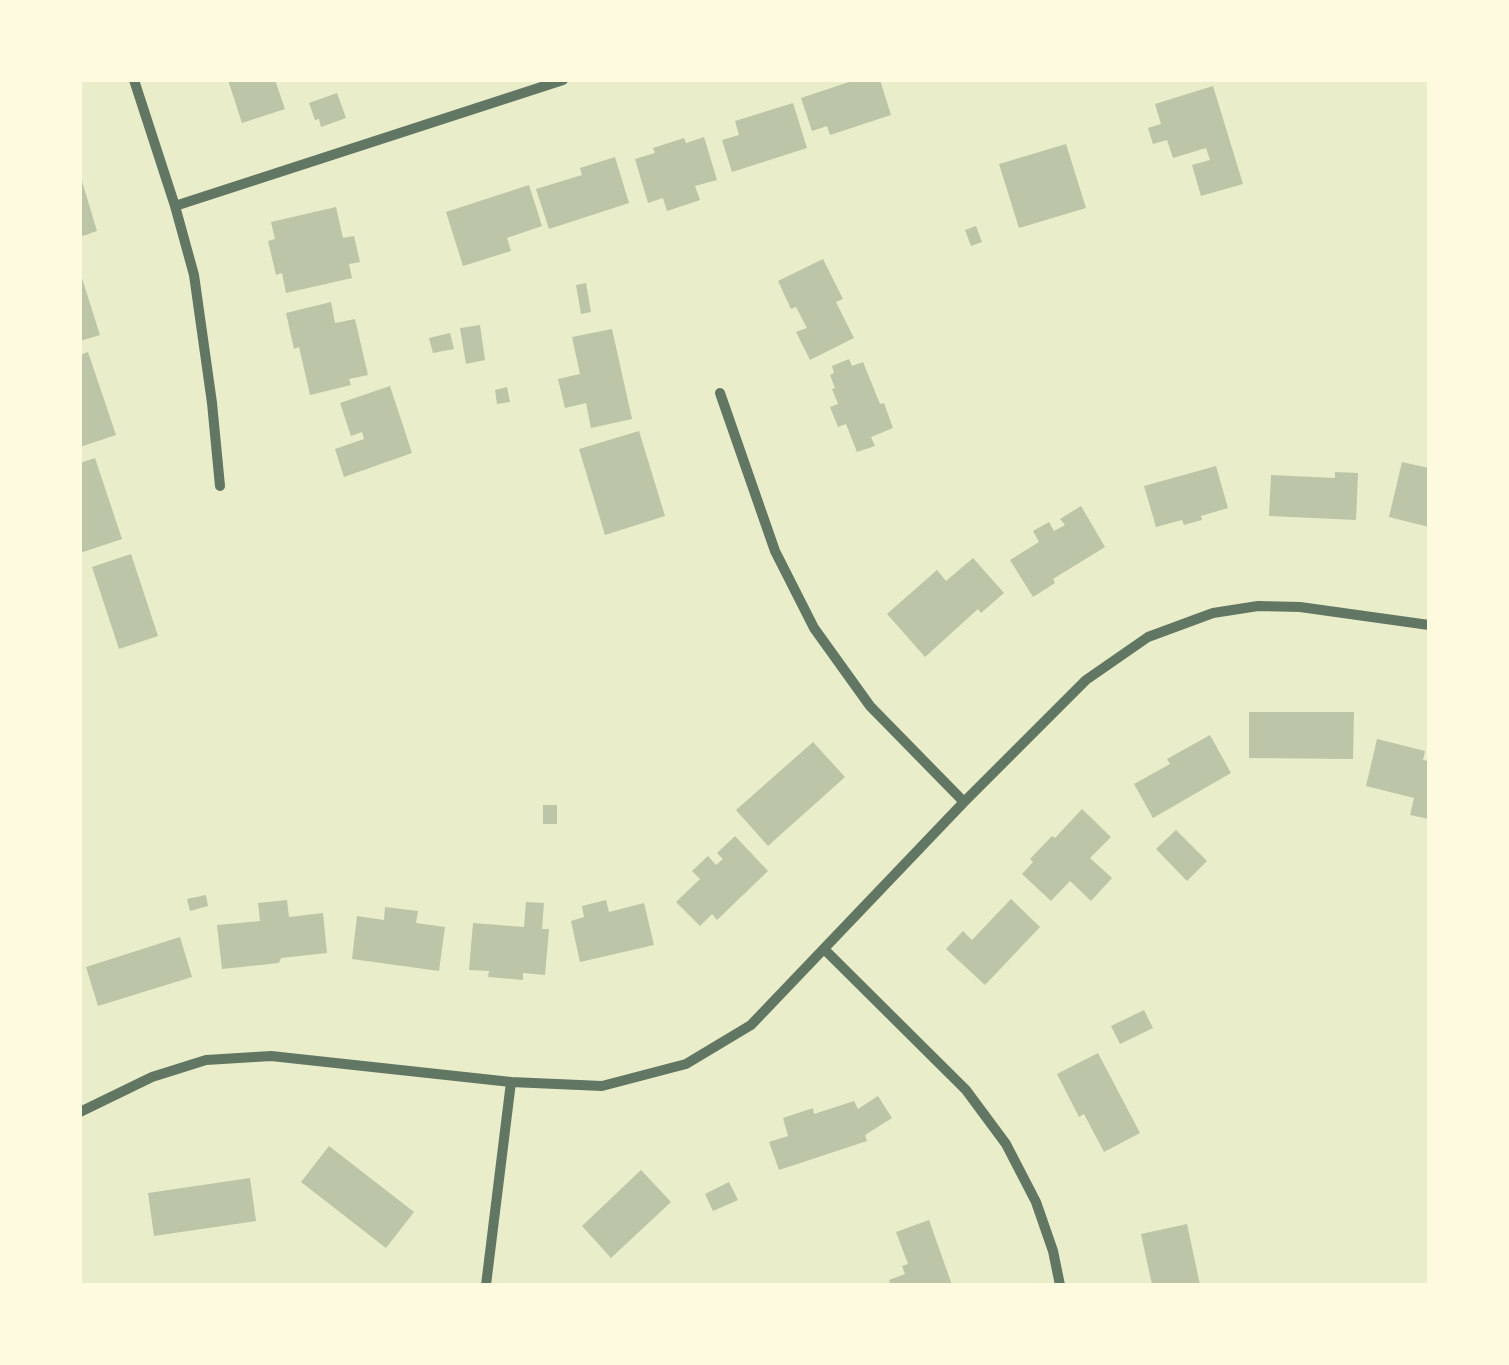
<!DOCTYPE html>
<html>
<head>
<meta charset="utf-8">
<style>
	body { margin:0 }
	#map { position:relative; width:1509px; height:1365px; overflow:hidden; background:#e9edc9; font-family:"Open Sans",sans-serif }
	canvas { display:block }
	.frame { position:absolute; inset:0; border:82px solid #fefae0; pointer-events:none }
</style>
</head>
<body>
<div id="map">
<canvas width="1509" height="1365"></canvas>
<div class="frame"></div>
</div>
<script>
const ctx = document.querySelector('canvas').getContext('2d');
ctx.lineJoin = 'round';
function paint(path, color) { ctx.fillStyle = color; ctx.fill(path, 'evenodd'); }
const shape = rows => new Path2D(rows.map(r => 'M' + r).join(''));
function strokePath(path, color, width, dash) { ctx.strokeStyle = color; ctx.lineWidth = width; ctx.lineCap = dash ? 'butt' : 'round'; ctx.setLineDash(dash || []); ctx.stroke(path); }
paint(shape([
	[228,80,275,80,285,109,242,123],
	[855,80,880,80,891,115,830,135,827,126,812,131,801,98],
	[1213,86,1243,184,1201,196,1192,165,1210,160,1206,148,1173,158,1167,140,1153,144,1148,128,1161,124,1155,104],
	[337,93,346,118,321,127,319,119,315,120,309,103],
	[793,103,807,148,732,172,722,140,739,135,735,121],
	[704,137,717,180,695,186,700,200,667,211,663,198,648,203,635,159,655,153,653,148,684,138,686,143],
	[1066,144,1086,208,1019,228,999,164],
	[615,157,629,203,549,229,536,189,582,175,580,168],
	[81,178,97,231,80,237,80,179],
	[529,185,542,226,507,238,511,251,463,266,446,212],
	[336,207,343,238,354,236,360,262,349,264,352,278,286,293,282,273,276,275,268,241,275,239,271,222],
	[976,226,982,242,971,246,965,230],
	[823,259,843,299,836,302,854,338,810,360,796,332,807,328,796,307,791,309,778,281],
	[80,272,100,335,80,341],
	[586,283,591,312,581,314,576,285],
	[331,302,335,323,355,319,368,375,349,379,351,385,310,395,299,347,294,349,286,313],
	[480,325,485,360,466,364,460,328],
	[612,329,632,419,591,428,586,403,565,408,558,379,580,374,572,337],
	[450,333,454,349,433,353,429,338],
	[88,352,116,435,80,447,80,355],
	[849,359,852,366,863,362,880,404,884,403,893,428,871,437,875,446,857,452,846,424,838,427,830,407,838,404,832,389,835,388,830,375,834,373,832,366],
	[390,386,412,453,344,477,335,449,364,439,362,432,351,436,340,403],
	[507,387,510,402,497,404,495,390],
	[639,431,665,516,605,535,579,449],
	[95,458,122,539,80,553,80,463],
	[1402,462,1429,468,1429,527,1389,517],
	[1216,466,1228,508,1201,516,1202,520,1184,525,1182,520,1156,527,1144,486],
	[1335,472,1358,473,1356,520,1269,516,1271,475,1335,478],
	[1081,506,1105,547,1053,579,1055,583,1033,597,1010,560,1039,542,1033,531,1049,522,1054,531,1065,525,1060,519],
	[131,554,158,636,119,649,92,567],
	[973,558,1004,593,981,613,978,609,925,657,887,614,937,570,946,581],
	[1249,712,1354,712,1353,759,1249,758],
	[1210,735,1231,773,1153,818,1134,784,1170,764,1167,759],
	[1377,739,1425,751,1423,760,1429,761,1429,819,1410,815,1414,798,1366,786],
	[813,742,845,777,768,846,736,810],
	[543,805,557,805,557,824,543,824],
	[1082,809,1111,837,1090,858,1112,878,1091,901,1070,881,1051,901,1022,874,1033,862,1030,859,1052,836,1055,838],
	[1176,830,1207,861,1187,881,1156,849],
	[735,836,768,871,717,920,712,914,700,926,676,902,700,879,692,871,708,856,716,865,723,859,717,853],
	[206,895,208,906,190,911,187,899],
	[1011,899,1040,927,985,985,946,949,963,931,972,940],
	[287,900,289,917,323,913,327,953,281,958,279,963,222,969,217,925,260,921,258,903],
	[606,900,609,912,644,903,654,945,580,962,571,921,584,917,582,906],
	[526,902,544,903,542,929,549,929,545,975,523,973,523,980,488,977,489,971,469,970,473,923,524,927],
	[385,907,418,911,416,923,445,927,439,971,352,959,357,916,384,920],
	[180,937,192,977,98,1006,86,967],
	[1144,1010,1153,1028,1120,1044,1111,1026],
	[1098,1053,1140,1133,1104,1152,1084,1114,1079,1117,1057,1074],
	[878,1096,892,1118,865,1135,867,1141,779,1170,769,1142,788,1136,783,1118,813,1108,814,1114,854,1101,858,1109],
	[329,1146,414,1212,386,1248,301,1182],
	[641,1170,671,1202,611,1258,582,1226],
	[250,1178,256,1221,154,1236,148,1193],
	[729,1182,738,1200,713,1211,705,1194],
	[929,1220,952,1285,891,1285,889,1280,905,1274,902,1266,908,1264,896,1232],
	[1187,1224,1200,1285,1152,1285,1141,1234]
]), '#bcc5a7');
strokePath(shape([
	[134,80,175,206,194,275,212,403,220,486],
	[175,206,563,80],
	[720,393,775,551,814,628,870,706,964,802],
	[825,950,966,1090,1006,1144,1036,1202,1053,1251,1060,1285],
	[80,1112,152,1077,206,1060,271,1056,511,1082,602,1086,686,1064,751,1025,964,802,1086,680,1148,637,1213,613,1258,606,1300,607,1429,625],
	[486,1285,511,1082]
]), '#617663', 10);
</script>
</body>
</html>
